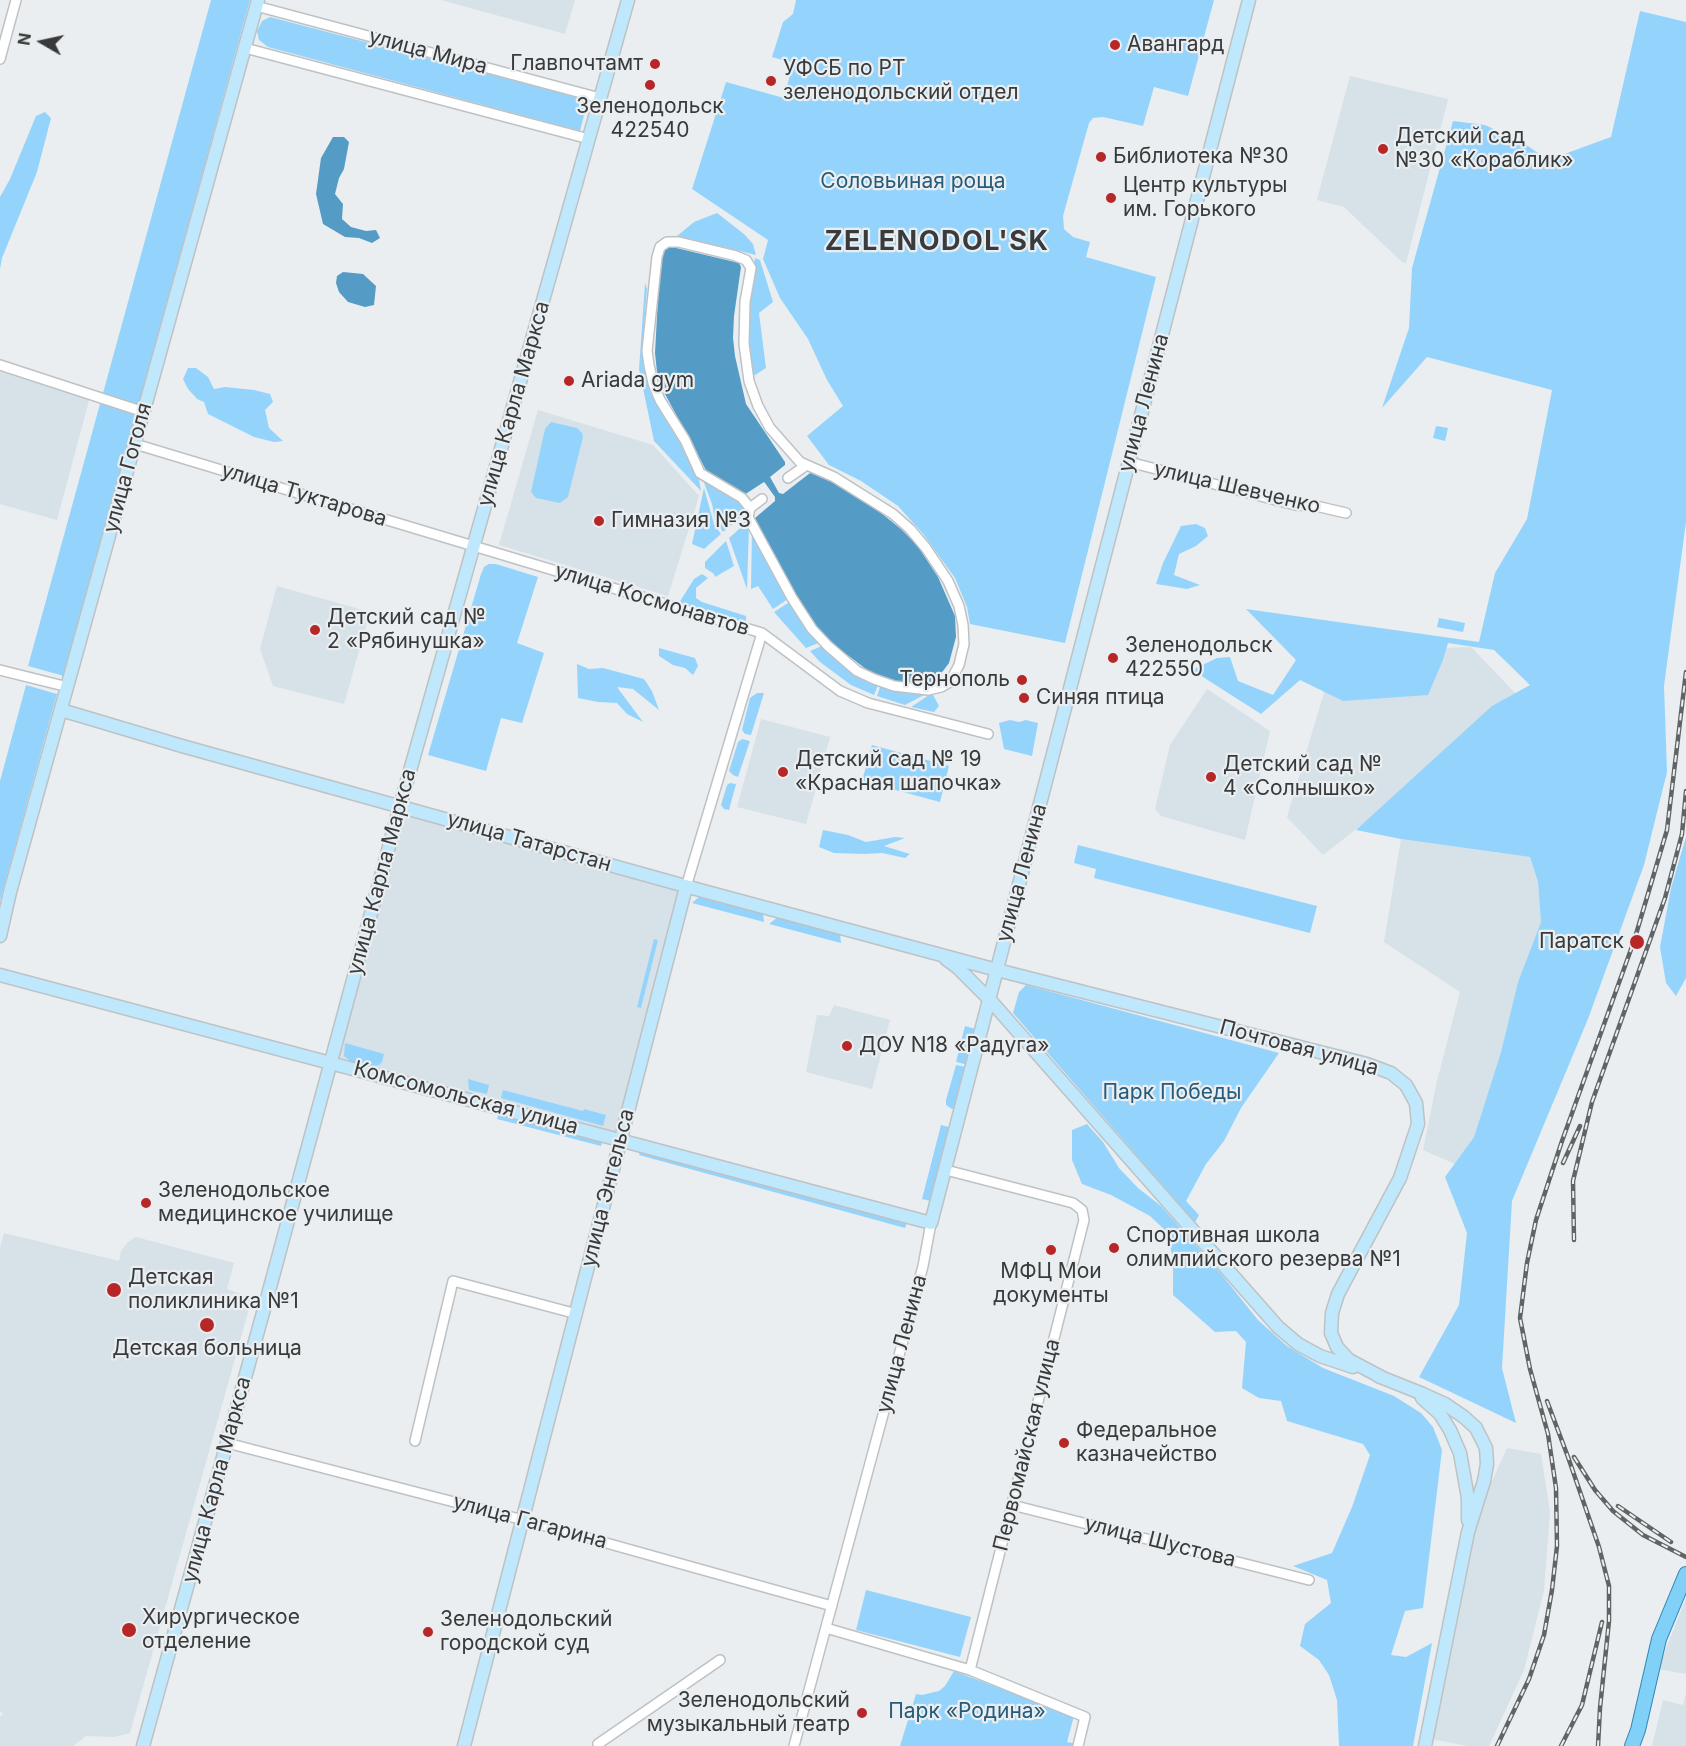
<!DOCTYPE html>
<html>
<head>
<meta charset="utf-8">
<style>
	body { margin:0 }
	#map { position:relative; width:1686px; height:1746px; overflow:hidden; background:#eaeef0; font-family:Inter,sans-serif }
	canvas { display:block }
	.north { position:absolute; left:12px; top:12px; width:60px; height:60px; -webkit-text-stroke:4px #eaeef0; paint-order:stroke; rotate:279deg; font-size:16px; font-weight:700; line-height:24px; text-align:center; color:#383a3b }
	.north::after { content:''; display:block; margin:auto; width:21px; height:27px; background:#383a3b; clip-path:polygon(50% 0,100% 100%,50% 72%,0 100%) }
</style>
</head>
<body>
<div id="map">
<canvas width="1686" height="1746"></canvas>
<div class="north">N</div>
</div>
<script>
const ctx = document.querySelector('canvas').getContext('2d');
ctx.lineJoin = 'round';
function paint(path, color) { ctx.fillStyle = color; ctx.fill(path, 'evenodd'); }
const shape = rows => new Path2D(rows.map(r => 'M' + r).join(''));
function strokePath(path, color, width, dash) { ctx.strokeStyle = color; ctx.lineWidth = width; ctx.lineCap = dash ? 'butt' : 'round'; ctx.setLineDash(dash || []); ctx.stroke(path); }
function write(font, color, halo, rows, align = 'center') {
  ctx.font = font + ' Inter,sans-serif'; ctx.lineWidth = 4.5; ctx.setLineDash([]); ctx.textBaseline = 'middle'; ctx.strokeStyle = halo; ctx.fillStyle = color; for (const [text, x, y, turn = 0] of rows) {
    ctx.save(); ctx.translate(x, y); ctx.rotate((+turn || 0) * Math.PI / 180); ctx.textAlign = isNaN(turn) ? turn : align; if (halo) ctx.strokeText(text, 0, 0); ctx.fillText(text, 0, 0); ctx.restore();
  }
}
paint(shape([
	[441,0,575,0,565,34],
	[1350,76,1448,99,1406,263,1402,262,1344,207,1317,200],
	[0,371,90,397,57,520,0,504],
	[538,410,653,445,699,496,668,596,499,545],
	[277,586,370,612,344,704,273,686,260,649],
	[1471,647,1522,700,1323,855,1287,817,1336,652],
	[1207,689,1270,731,1245,840,1161,816,1155,809,1170,745],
	[761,719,830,737,806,824,737,807],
	[406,813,682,889,618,1135,339,1057],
	[1401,839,1530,857,1538,882,1541,922,1518,982,1501,1052,1474,1137,1455,1164,1423,1150,1437,1081,1460,992,1384,942],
	[834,1005,890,1020,872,1089,806,1072,817,1015,829,1016],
	[4,1233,119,1261,121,1251,128,1242,136,1237,234,1263,227,1289,252,1298,130,1733,114,1737,86,1736,73,1746,0,1746,0,1717,3,1714,0,1711,0,1248],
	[1507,1448,1541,1454,1550,1512,1544,1590,1524,1670,1489,1746,1468,1746,1431,1739,1479,1510],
	[1686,1598,1686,1674,1658,1669],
	[1686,1693,1686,1746,1652,1746,1663,1700,1683,1705]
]), '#d6e1e8');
paint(shape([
	[211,0,250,0,64,676,28,666],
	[796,0,1214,0,1188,96,1154,87,1143,126,1103,117,1093,118,1089,123,1063,216,1064,229,1073,237,1090,242,1086,257,1156,277,1065,643,970,624,967,607,955,578,923,534,898,506,861,481,829,465,807,436,843,406,827,380,808,339,780,298,763,259,768,240,692,189,726,82,784,98,793,63,772,57,783,22,793,14],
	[1640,11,1686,22,1686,522,1664,686,1667,772,1644,865,1588,1019,1512,1201,1502,1368,1516,1423,1419,1377,1459,1305,1467,1233,1445,1177,1474,1137,1501,1052,1518,982,1541,922,1538,882,1530,857,1401,839,1356,830,1492,706,1530,685,1494,650,1448,643,1443,660,1428,695,1343,701,1300,680,1261,714,1192,670,1217,658,1230,657,1238,681,1273,695,1296,660,1246,609,1479,642,1495,573,1527,519,1552,390,1427,357,1382,408,1409,328,1412,268,1453,121,1485,125,1525,144,1548,160,1611,137],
	[270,17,588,100,580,131,268,47,259,40,257,31,262,21],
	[45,112,51,118,37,172,2,258,0,269,0,197,10,179,36,116],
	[717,213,744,234,753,244,756,255,677,236,694,222],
	[755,258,760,260,773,302,759,313,766,368,752,377,746,344,748,303],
	[645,283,647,289,643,338,644,369,651,394,698,474,701,491,654,441,639,369],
	[188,368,196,368,208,377,214,389,225,387,254,390,270,394,273,402,265,410,269,428,283,441,274,442,254,437,208,414,204,402,197,399,188,389,183,379],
	[551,422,577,428,582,433,583,437,568,497,560,503,536,498,531,492,545,429],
	[1436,426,1448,428,1445,441,1433,438],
	[703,480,739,502,744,510,743,515,723,532,715,520,712,504],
	[704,488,714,524,721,534,704,549,692,544],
	[746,523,749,526,747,589,729,538],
	[1196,524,1205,528,1208,536,1196,546,1179,554,1174,575,1200,585,1187,589,1156,584,1163,563,1181,526],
	[752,529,788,599,773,609,758,586,751,589],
	[726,541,734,566,715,577,714,574,705,568,705,562],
	[489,564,496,564,538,577,517,643,544,653,522,723,501,718,486,771,428,755,481,574,484,567],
	[702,574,708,578,696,588,696,598,702,602,746,616,746,621,738,622,679,603,694,579],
	[791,601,821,642,806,648,774,612],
	[1439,618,1465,623,1463,632,1437,627],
	[824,645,879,683,874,695,851,685,820,662,810,651],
	[659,648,695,658,698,666,693,675,685,668,673,665,659,656],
	[577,664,589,669,603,668,644,679,652,691,659,710,633,689,617,687,643,722,627,714,617,703,598,702,578,698],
	[881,684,928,693,905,705,877,696],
	[26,685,57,694,0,901,0,781],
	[757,693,764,693,751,735,745,734,742,730,750,698],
	[932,693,939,706,934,712,911,707],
	[1010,720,1019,722,1026,720,1038,723,1032,756,1004,749,999,723],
	[742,739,750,741,738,777,733,775,729,771,738,742],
	[872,745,949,766,940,802,862,781],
	[730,783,736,784,729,810,724,809,721,805,727,785],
	[823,830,848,835,866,842,895,837,905,838,884,846,910,854,905,858,882,853,864,854,834,853,819,847],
	[1686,837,1686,978,1676,996,1666,983,1660,947,1671,888],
	[1078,845,1317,906,1310,933,1094,878,1096,869,1074,863],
	[700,896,763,913,764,922,692,903],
	[778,917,840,934,841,943,769,924],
	[654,939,658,940,641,1008,637,1007],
	[1026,985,1279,1053,1241,1108,1224,1141,1206,1164,1186,1201,1199,1215,1194,1224,1186,1212,1013,1013,1019,992],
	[965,1026,979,1030,969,1065,956,1062],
	[345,1043,384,1054,382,1062,379,1065,370,1067,351,1062,344,1056],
	[956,1065,970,1068,956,1108,952,1109,946,1105,946,1100],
	[468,1079,489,1085,487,1094,469,1090],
	[503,1090,583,1111,584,1109,606,1115,603,1126,501,1098],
	[499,1112,603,1138,601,1146,497,1119],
	[1087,1124,1103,1142,1119,1168,1138,1188,1161,1206,1222,1275,1258,1320,1287,1346,1323,1368,1394,1396,1421,1413,1433,1427,1442,1450,1423,1608,1405,1611,1391,1655,1406,1657,1432,1643,1413,1746,1339,1746,1337,1700,1329,1675,1319,1660,1300,1646,1305,1624,1331,1603,1327,1580,1293,1566,1332,1553,1352,1507,1370,1455,1363,1444,1287,1421,1281,1401,1259,1398,1242,1388,1246,1342,1236,1331,1215,1332,1173,1295,1173,1261,1168,1233,1150,1216,1111,1195,1082,1184,1072,1160,1072,1130],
	[941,1125,953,1128,934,1202,922,1199],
	[641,1147,908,1220,905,1228,639,1155],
	[866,1590,971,1617,960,1657,856,1630],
	[954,1671,1074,1716,1067,1742,1077,1744,1076,1746,900,1746,916,1694,922,1695,939,1691,945,1686]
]), '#94d4fc');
paint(shape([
	[333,137,344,137,349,142,344,169,339,178,335,194,343,204,342,219,351,227,366,231,376,230,380,238,372,243,359,238,345,237,323,224,316,194,321,158],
	[668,246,739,263,741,267,734,316,733,338,735,356,746,404,785,462,785,465,770,477,779,493,783,494,810,473,833,480,861,497,901,529,917,545,938,577,955,616,956,637,949,663,943,671,931,682,913,685,890,680,870,672,822,636,807,616,785,578,755,518,775,501,775,497,765,483,764,482,744,495,707,472,658,381,655,353,659,279,661,256],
	[343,272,363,274,376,286,374,305,365,307,348,302,339,292,336,283,337,276]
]), '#549cc6');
const street = shape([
	[256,6,600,98],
	[245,48,589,139],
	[0,59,16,0],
	[667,242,679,242,733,255,746,260,751,268,745,302,744,344,749,381,758,406,770,428,800,462,834,477,893,514,910,529,926,548,948,581,959,606,963,625,964,644,959,665,950,682,941,687,928,690,894,686,874,679,857,671,828,646,812,629,792,598,748,517,750,508,742,498,700,473,685,440,660,400,653,383,649,365,647,351,657,257,660,247,667,242],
	[0,365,144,412],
	[135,444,762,633,840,691,868,703,988,734],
	[1129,462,1295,505,1316,506,1346,513],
	[788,478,805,466],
	[750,508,762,499],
	[0,670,68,687],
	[686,887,762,633],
	[946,1170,1073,1203,1082,1210,1084,1220,970,1670],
	[415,1441,453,1281,577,1314],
	[227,1443,531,1522,832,1606],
	[1012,1505,1309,1580],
	[826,1628,970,1670,1085,1717,1078,1746],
	[599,1746,598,1744,720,1660],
	[794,1746,923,1266,931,1223]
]);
const secondary = shape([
	[61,710,182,746,707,892,997,970,1367,1064,1391,1073,1406,1085,1416,1103,1418,1124,1400,1178,1338,1294,1332,1313,1331,1333,1337,1347,1349,1360,1383,1378],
	[0,936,10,892,258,0],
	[946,959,958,968,990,1000,1278,1327,1298,1344,1320,1356,1353,1367],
	[0,975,931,1223,1249,0],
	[1378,1376,1423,1394,1445,1404,1464,1417,1476,1428,1486,1448,1487,1464,1484,1481,1468,1532,1425,1746],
	[1422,1398,1440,1414,1450,1430,1460,1453,1468,1498,1468,1520],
	[143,1746,269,1291,400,806,628,0],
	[464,1746,686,887]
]);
const primary = shape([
	[1632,1746,1638,1730,1659,1639,1686,1574]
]);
strokePath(street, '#bec2c4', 12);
strokePath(secondary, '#bec2c4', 15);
strokePath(primary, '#3087b3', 16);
strokePath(street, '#fff', 9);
strokePath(secondary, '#bfe8fc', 12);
strokePath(primary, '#80d0f8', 14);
const rail = shape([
	[1563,1163,1580,1126],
	[1574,1240,1573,1181,1592,1102,1665,898,1682,834,1686,791],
	[1547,1401,1568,1457,1599,1547,1609,1586,1609,1621,1600,1708,1598,1746],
	[1574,1457,1595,1490,1613,1511,1643,1535,1686,1557],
	[1618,1506,1671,1542],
	[1497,1746,1529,1679,1544,1635,1552,1590,1557,1546,1556,1488,1548,1434,1530,1369,1520,1318,1527,1263,1536,1220,1562,1141,1634,941,1667,830,1686,672],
	[1561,1746,1582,1705,1602,1622]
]);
strokePath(rail, '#616465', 4.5);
strokePath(rail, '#eaeef0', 2, [7]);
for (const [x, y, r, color] of [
	[1115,45,6,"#b72727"],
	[655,64,6,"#b72727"],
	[771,81,6,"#b72727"],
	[650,85,6,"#b72727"],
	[1383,149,6,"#b72727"],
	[1101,157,6,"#b72727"],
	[1111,198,6,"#b72727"],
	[569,381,6,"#b72727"],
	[599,521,6,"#b72727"],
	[315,630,6,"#b72727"],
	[1113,658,6,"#b72727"],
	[1022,680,6,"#b72727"],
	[1024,698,6,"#b72727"],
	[783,772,6,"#b72727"],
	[1211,777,6,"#b72727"],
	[1637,942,8,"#b72727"],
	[847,1046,6,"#b72727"],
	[146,1203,6,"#b72727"],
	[1114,1248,6,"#b72727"],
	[1051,1250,6,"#b72727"],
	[114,1290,8,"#b72727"],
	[207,1325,8,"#b72727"],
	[1064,1443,6,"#b72727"],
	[129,1630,8,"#b72727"],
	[428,1632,6,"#b72727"],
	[862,1713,6,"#b72727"]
]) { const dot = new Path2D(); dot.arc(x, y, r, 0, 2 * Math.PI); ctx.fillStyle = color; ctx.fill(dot); strokePath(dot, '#eaeef0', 2); }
write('21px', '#383a3b', '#eaeef0', [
	["Авангард",1127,45],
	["Главпочтамт",643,64,"right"],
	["УФСБ по РТ",783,69],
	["зеленодольский отдел",783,93],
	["Зеленодольск",650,107,"center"],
	["422540",650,131,"center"],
	["Детский сад",1395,137],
	["№30 «Кораблик»",1395,161],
	["Библиотека №30",1113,157],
	["Центр культуры",1123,186],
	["им. Горького",1123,210],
	["Ariada gym",581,381],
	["Гимназия №3",611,521],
	["Детский сад №",327,618],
	["2 «Рябинушка»",327,642],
	["Зеленодольск",1125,646],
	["422550",1125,670],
	["Тернополь",1010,680,"right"],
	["Синяя птица",1036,698],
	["Детский сад № 19",795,760],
	["«Красная шапочка»",795,784],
	["Детский сад №",1223,765],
	["4 «Солнышко»",1223,789],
	["Паратск",1624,942,"right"],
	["ДОУ N18 «Радуга»",859,1046],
	["Зеленодольское",158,1191],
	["медицинское училище",158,1215],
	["Спортивная школа",1126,1236],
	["олимпийского резерва №1",1126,1260],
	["МФЦ Мои",1051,1272,"center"],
	["документы",1051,1296,"center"],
	["Детская",128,1278],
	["поликлиника №1",128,1302],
	["Детская больница",207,1349,"center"],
	["Федеральное",1076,1431],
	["казначейство",1076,1455],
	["Хирургическое",142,1618],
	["отделение",142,1642],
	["Зеленодольский",440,1620],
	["городской суд",440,1644],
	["Зеленодольский",850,1701,"right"],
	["музыкальный театр",850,1725,"right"]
], 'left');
write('21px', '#383a3b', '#eaeef0', [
	["улица Мира",428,52,15],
	["улица Ленина",1144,403,-75],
	["улица Карла Маркса",514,404,-74],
	["улица Гоголя",128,468,-75],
	["улица Шевченко",1237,488,13],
	["улица Туктарова",304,495,17],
	["улица Космонавтов",652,600,17],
	["улица Татарстан",529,842,16],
	["улица Карла Маркса",382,872,-75],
	["улица Ленина",1022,873,-75],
	["Почтовая улица",1299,1048,15],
	["Комсомольская улица",466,1098,15],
	["улица Энгельса",608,1188,-76],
	["улица Ленина",902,1344,-75],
	["Первомайская улица",1027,1445,-76],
	["улица Карла Маркса",217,1480,-75],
	["улица Гагарина",530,1522,15],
	["улица Шустова",1160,1542,14]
]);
write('21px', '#265c7a', '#eaeef0', [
	["Соловьиная роща",913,182],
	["Парк Победы",1172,1093],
	["Парк «Родина»",967,1712]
]);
ctx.letterSpacing = '1.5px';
write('bold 27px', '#393c3e', '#eaeef0', [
	["ZELENODOL'SK",937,242]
]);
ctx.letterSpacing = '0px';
</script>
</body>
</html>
